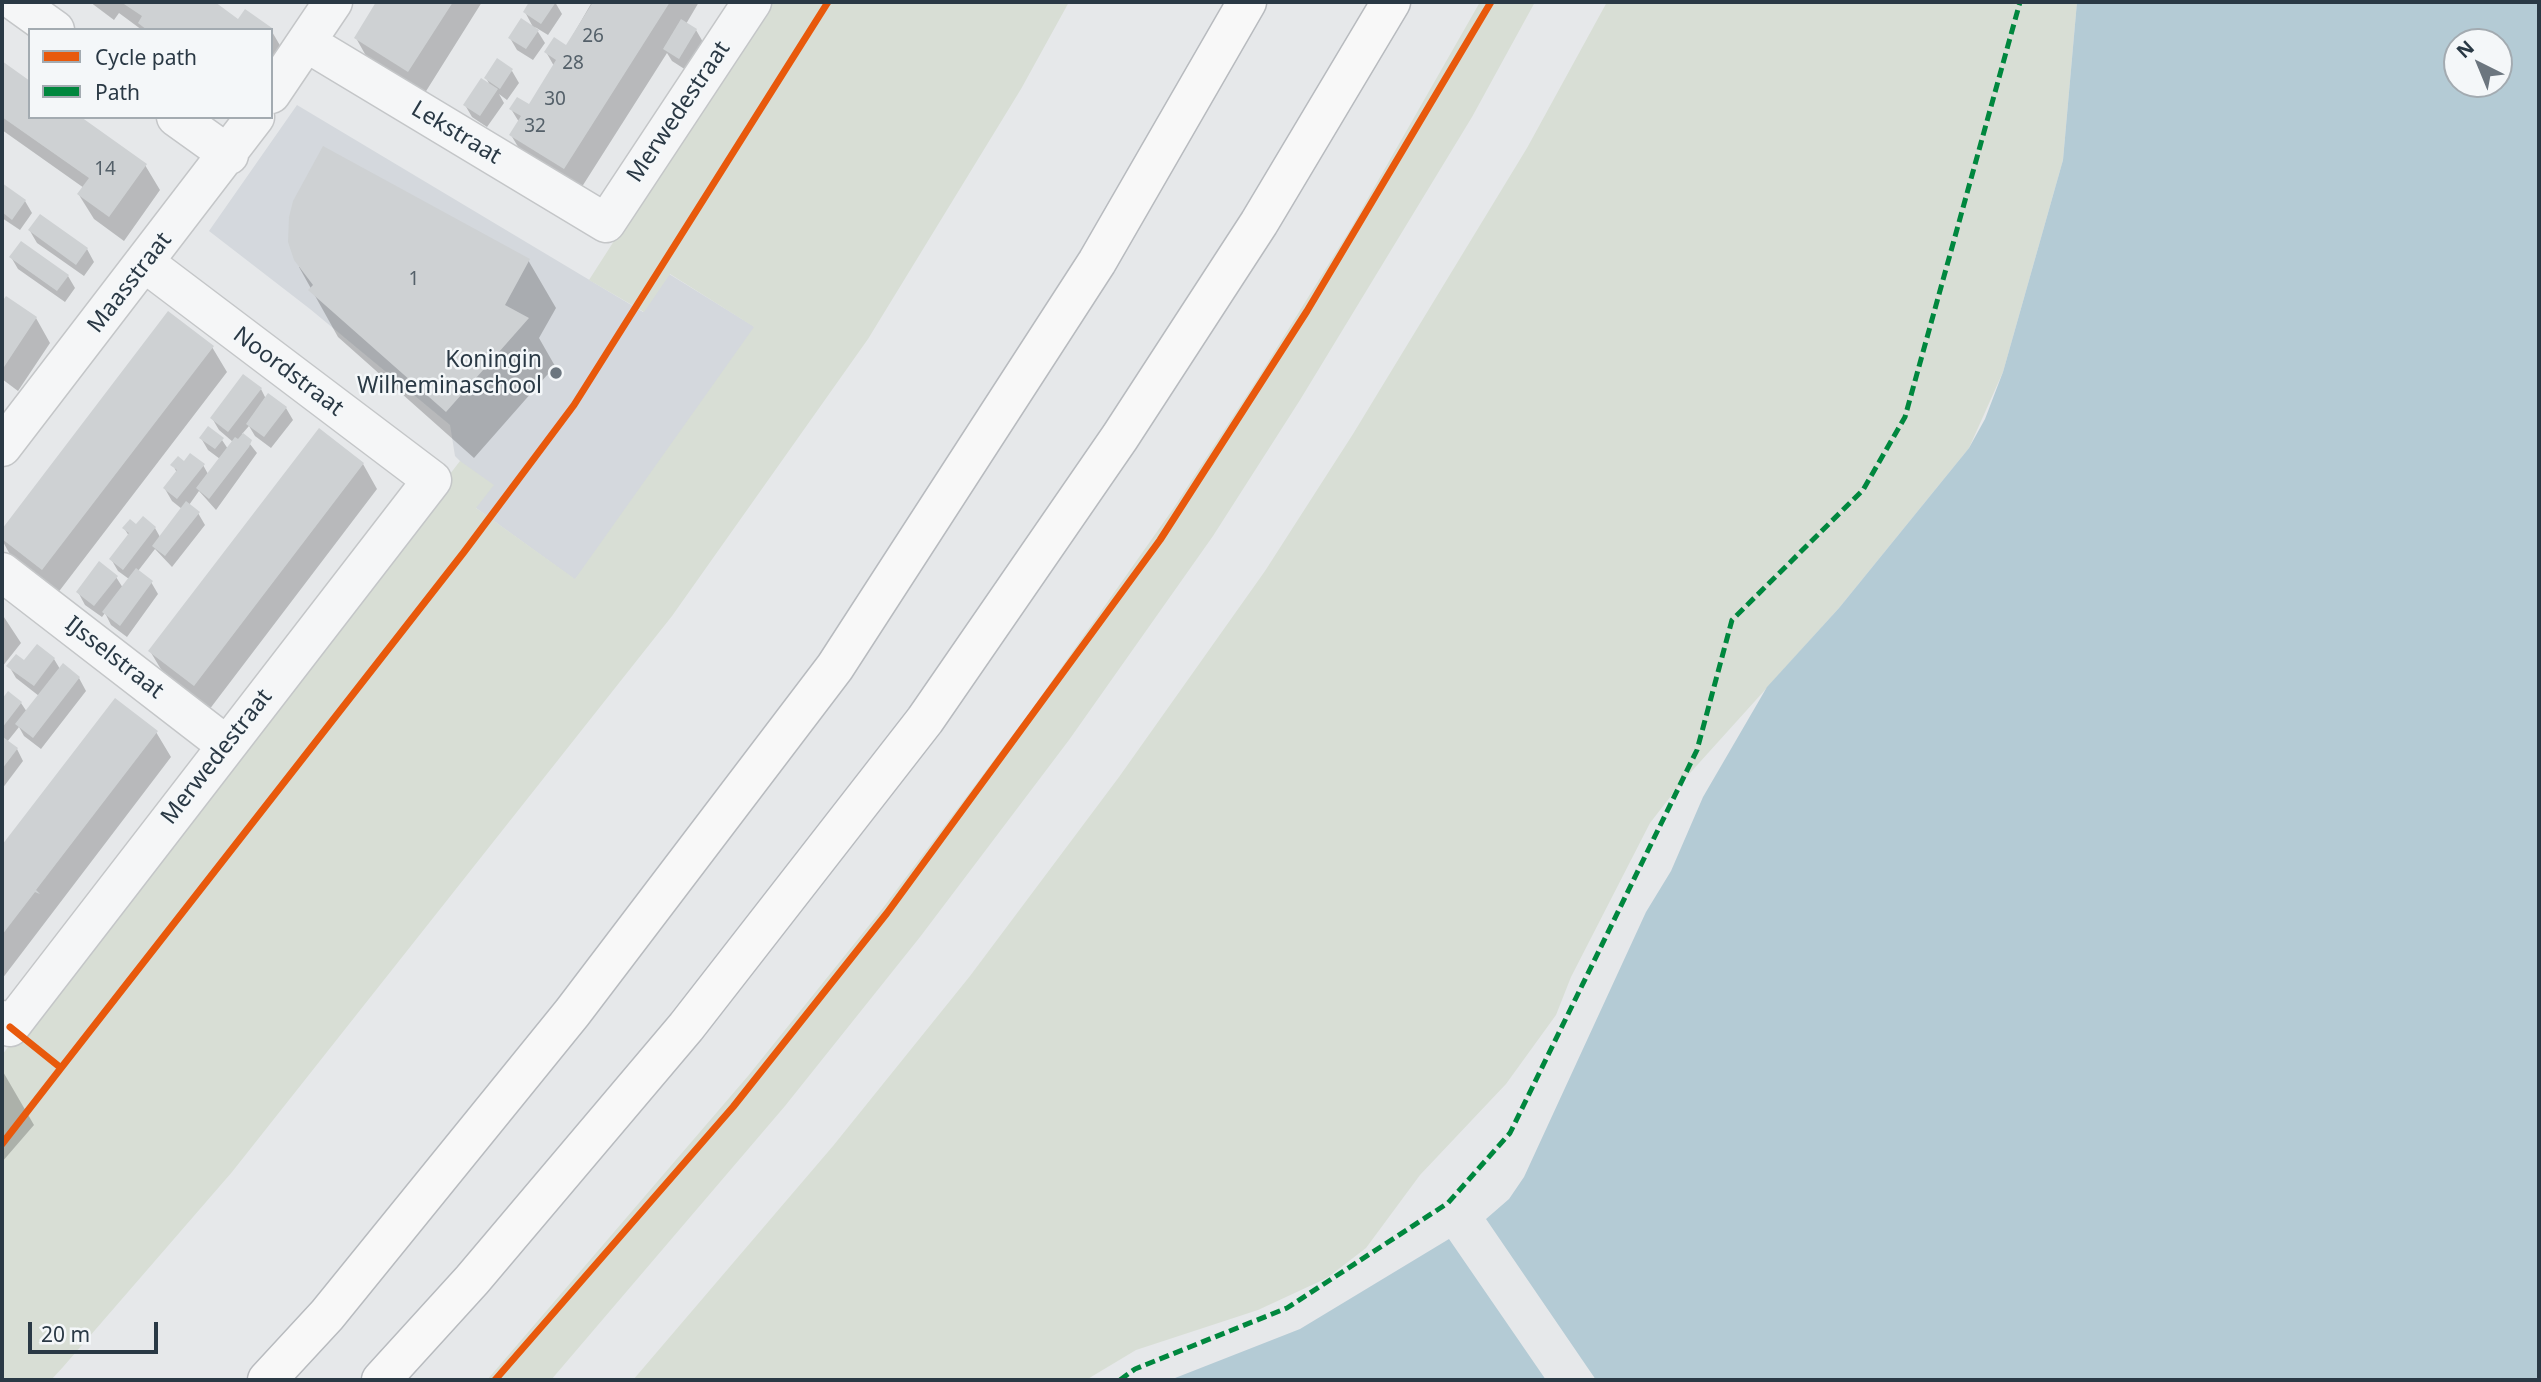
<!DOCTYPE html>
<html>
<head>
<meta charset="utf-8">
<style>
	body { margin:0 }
	#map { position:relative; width:2541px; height:1382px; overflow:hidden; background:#e6e8ea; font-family:"Noto Sans",sans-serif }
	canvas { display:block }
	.frame { position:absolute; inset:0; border:4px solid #2a3945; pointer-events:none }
	.legend { position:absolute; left:28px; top:28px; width:245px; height:91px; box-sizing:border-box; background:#f4f7f9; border:2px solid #a3abb1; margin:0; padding:9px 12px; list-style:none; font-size:21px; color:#2a3945 }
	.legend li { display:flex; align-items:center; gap:14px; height:35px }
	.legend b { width:35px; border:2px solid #a3abb1 }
	.north { position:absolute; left:2443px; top:28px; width:70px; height:70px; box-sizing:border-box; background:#f4f7f9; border:2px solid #a3abb1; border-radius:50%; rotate:317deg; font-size:19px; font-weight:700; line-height:28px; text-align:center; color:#2a3945 }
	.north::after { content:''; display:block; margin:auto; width:24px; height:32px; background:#6c767f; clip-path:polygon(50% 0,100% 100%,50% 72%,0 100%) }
	.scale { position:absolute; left:28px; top:1322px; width:130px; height:32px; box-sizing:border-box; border:4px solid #2a3945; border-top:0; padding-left:9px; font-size:21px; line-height:24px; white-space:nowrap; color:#2a3945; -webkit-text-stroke:5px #f4f7f9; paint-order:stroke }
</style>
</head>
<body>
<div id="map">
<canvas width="2541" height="1382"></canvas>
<div class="frame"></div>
<ul class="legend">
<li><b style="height:9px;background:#e8590c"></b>Cycle path</li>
<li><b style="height:9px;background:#00873e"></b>Path</li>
</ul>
<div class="north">N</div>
<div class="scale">20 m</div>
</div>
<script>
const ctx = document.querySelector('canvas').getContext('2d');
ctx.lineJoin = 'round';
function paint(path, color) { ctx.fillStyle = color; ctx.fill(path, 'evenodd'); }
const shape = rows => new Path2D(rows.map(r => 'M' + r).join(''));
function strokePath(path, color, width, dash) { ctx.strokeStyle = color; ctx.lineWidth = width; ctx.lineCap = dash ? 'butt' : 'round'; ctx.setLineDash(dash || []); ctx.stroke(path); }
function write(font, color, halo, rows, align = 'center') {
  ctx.font = font + ' "Noto Sans",sans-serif'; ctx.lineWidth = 5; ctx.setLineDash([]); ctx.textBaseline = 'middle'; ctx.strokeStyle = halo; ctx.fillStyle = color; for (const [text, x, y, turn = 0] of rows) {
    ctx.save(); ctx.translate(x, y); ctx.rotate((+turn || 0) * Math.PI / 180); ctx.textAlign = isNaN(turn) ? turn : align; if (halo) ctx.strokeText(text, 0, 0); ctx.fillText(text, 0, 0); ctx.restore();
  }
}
paint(shape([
	[297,105,643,312,669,274,755,327,696,419,575,580,476,508,460,461,455,456,450,425,310,309,209,231]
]), '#d4d8dd');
paint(shape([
	[767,2,1069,2,1021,89,868,339,672,616,232,1172,63,1367,51,1380,2,1380,2,1055,460,461,494,485,476,508,575,579,754,327,670,274,644,312,589,280],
	[1480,2,1535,2,1472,117,1300,400,1213,536,1069,740,920,937,785,1106,551,1380,487,1380,748,1076,883,908,1030,712,1173,509,1260,375,1351,228],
	[1607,2,2077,2,2063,160,2003,372,1969,448,1839,608,1681,783,1650,823,1571,977,1556,1015,1506,1084,1420,1175,1366,1248,1327,1278,1258,1310,1136,1350,1086,1380,633,1380,833,1146,970,976,1119,777,1265,571,1353,434,1527,148]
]), '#d8ded5');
paint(shape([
	[2077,2,2539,2,2539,1380,1596,1380,1486,1219,1509,1199,1524,1177,1646,912,1671,871,1703,797,1767,687,1839,608,1969,448,1985,419,2003,372,2063,160],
	[2457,42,2499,42,2499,84,2457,84],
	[1449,1239,1546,1380,1170,1380,1300,1329]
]), '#b4cbd5');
paint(shape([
	[90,2,212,2,239,21,245,11,271,30,142,30,119,13,114,20],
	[378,2,482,2,423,96,370,63,356,38],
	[531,2,555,2,562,14,548,35,535,27,545,43,533,60,517,50,510,38,534,29,525,12],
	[592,2,699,2,686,24,696,30,703,42,686,70,672,61,667,53,578,193,526,160,511,135,519,122,511,109,529,107,554,66,546,52,566,47],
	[271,30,285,54,271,73],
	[2,63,30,83,30,117,145,165,160,190,124,241,94,219,79,195,84,188,2,130],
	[512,71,519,83,507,100,499,94,504,103,487,127,472,117,465,105,491,87,486,78],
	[2,185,25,201,32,213,20,230,2,218],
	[30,231,87,249,94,262,84,276,37,243],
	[11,257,68,276,75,288,65,302,18,269],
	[528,260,556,308,539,338,555,366,474,458,338,337,299,267],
	[7,298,36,318,50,343,18,391,2,379,2,305],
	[168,313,212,347,227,372,57,594,13,560,2,540,2,532],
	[261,389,266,399,286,408,293,420,271,448,255,436,249,426,242,434,257,453,216,510,199,491,189,505,198,513,205,525,172,567,155,549,138,571,151,582,158,594,127,637,111,625,105,613,102,617,85,605,78,592,116,577,123,588,129,579,118,571,111,559,129,536,124,528,155,528,160,537,182,509,172,501,165,489,177,473,173,465,203,465,208,474,220,459,208,450,201,438,222,440,228,449,233,442,219,430,212,418],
	[319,431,363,464,377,489,209,710,165,676,150,651],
	[2,614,21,643,2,667],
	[37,646,54,659,60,669,79,678,86,691,41,749,24,736,19,727,7,742,17,749,23,761,2,789,2,702,8,693,21,703,27,712,39,696,16,678,9,666,25,662],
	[115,701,156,732,171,757,2,979,2,848],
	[2,1070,34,1125,2,1162]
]), '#0003');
paint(shape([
	[121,2,215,2,238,19,245,9,272,28,147,30,138,23,142,16],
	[376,2,453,2,408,72,354,38],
	[529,2,556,2,541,24,523,12],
	[593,2,670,2,564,169,509,135,521,116,509,109,517,97,529,104,556,60,544,52,554,37,566,45],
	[521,18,539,30,526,49,508,38],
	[681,19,697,29,679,59,663,49],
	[497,58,513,69,500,89,484,78],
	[2,61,30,81,30,117,81,117,147,164,109,217,77,194,89,178,2,117],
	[481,78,498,89,480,116,463,105],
	[323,146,530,259,505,305,529,318,446,412,308,290,313,285,294,260,288,242,289,217,293,201],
	[2,183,26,200,12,220,2,212],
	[40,214,88,248,76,265,28,230],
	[21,241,69,275,57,291,9,257],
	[6,296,37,317,4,367,2,302],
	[168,311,214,346,42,570,2,539,2,529],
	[243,374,262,388,228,432,210,418],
	[268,393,287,407,264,437,246,424],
	[208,426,224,438,215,449,199,438],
	[319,428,364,463,194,686,148,651],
	[243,433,252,440,249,447,209,499,196,488,235,437,238,439],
	[190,453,205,464,177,499,163,488,177,470,170,465,178,456,184,461],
	[186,501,200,512,165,556,152,546],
	[143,516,156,527,123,570,109,559,129,533,122,528,130,519,136,524],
	[99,561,118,576,94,606,76,592],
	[136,568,153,581,120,626,102,612],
	[37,644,55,658,34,686,6,666,16,654,24,660],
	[63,663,80,677,33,738,15,724],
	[8,691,22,702,2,728,2,699],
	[115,698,158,731,36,890,40,894,35,892,2,935,2,845],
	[3,737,18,748,2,769,2,739]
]), '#ced1d3');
const street = shape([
	[16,2,55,30],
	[307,43,606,223,752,2],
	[271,94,333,2],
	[176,117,229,155],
	[2,447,255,117],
	[2,572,226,745],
	[2,1020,10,1027,432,480,145,263]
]);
const highway = shape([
	[267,1380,327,1315,572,1013,835,667,1097,262,1247,2],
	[381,1380,472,1280,686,1027,925,720,1120,437,1259,223,1391,2]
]);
strokePath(street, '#c4c6c8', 41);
strokePath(highway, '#b8bbbf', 41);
strokePath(street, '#f5f6f7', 38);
strokePath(highway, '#f8f8f8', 38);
strokePath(shape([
	[1120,1380,1135,1369,1287,1308,1448,1203,1510,1133,1697,750,1732,620,1863,490,1905,417,2020,2]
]), '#00873e', 5, [10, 5]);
strokePath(shape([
	[61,1068,464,552,574,405,828,2],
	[2,1144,61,1068,10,1027],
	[495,1380,733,1107,887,913,1160,540,1307,311,1491,2]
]), '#e8590c', 7);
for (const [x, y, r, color] of [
	[556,373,7,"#6c767f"]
]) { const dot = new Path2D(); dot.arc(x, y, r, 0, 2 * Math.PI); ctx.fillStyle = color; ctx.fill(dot); strokePath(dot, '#f4f7f9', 2.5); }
write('19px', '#546069', null, [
	["26",593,37],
	["28",573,64],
	["30",555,100],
	["32",535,127],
	["14",105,170],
	["1",414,280]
]);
write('23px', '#2a3945', '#f4f7f9', [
	["Merwedestraat",679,112,-56],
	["Lekstraat",456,133,31],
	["Maasstraat",130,283,-52],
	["Noordstraat",288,372,37],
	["IJsselstraat",114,658,38],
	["Merwedestraat",217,757,-52]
]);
write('23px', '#2a3945', '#f4f7f9', [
	["Koningin",542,360],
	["Wilheminaschool",542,386]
], 'right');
</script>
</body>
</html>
